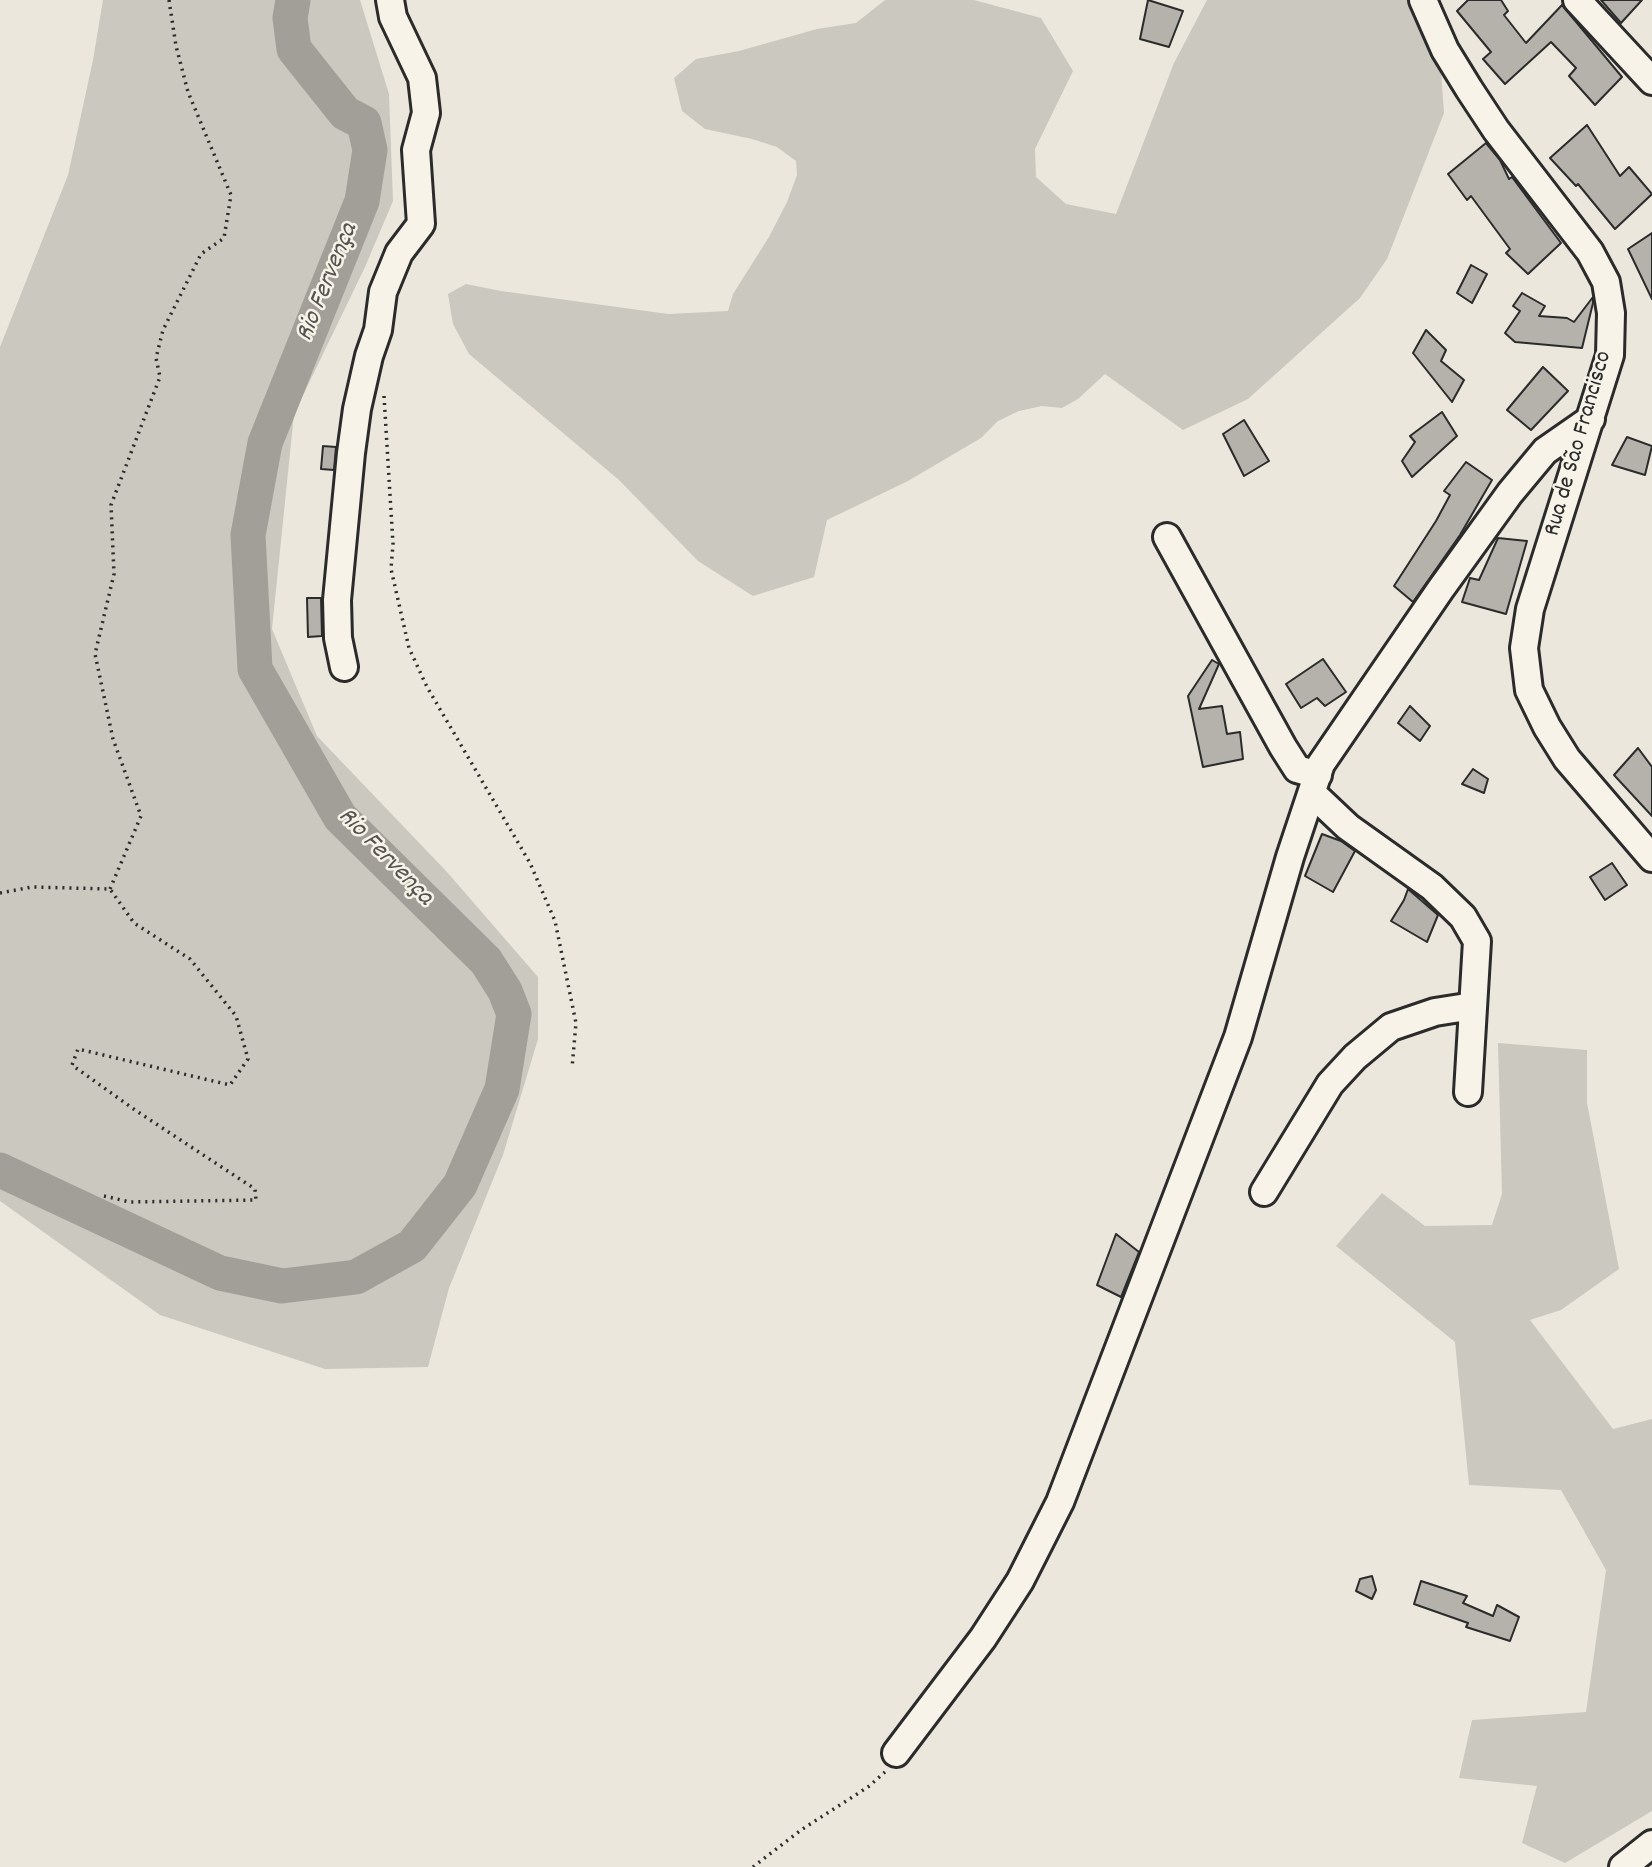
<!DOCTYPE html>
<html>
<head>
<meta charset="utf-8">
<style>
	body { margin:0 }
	canvas { display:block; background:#ebe7dd }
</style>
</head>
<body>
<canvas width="1652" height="1867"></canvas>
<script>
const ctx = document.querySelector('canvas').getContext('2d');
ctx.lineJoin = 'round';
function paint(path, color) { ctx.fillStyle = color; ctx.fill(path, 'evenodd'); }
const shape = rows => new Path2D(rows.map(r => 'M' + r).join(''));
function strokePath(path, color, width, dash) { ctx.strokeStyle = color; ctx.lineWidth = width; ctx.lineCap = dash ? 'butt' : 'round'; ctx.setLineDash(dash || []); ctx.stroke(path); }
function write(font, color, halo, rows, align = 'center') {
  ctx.font = font + ' Dekko,sans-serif'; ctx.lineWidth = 5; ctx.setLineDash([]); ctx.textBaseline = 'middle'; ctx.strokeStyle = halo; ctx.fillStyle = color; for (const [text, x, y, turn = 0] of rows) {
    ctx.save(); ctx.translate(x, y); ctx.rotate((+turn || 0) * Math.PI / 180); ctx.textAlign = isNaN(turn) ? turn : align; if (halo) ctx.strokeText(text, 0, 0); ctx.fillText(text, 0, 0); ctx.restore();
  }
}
paint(shape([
	[103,0,360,0,389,94,393,201,365,267,294,414,272,629,317,736,447,872,538,977,538,1039,503,1155,449,1288,428,1367,325,1369,160,1315,0,1201,0,347,68,175,93,60],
	[885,0,974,0,1041,18,1073,71,1035,149,1036,177,1066,204,1116,214,1174,63,1207,0,1413,0,1441,70,1444,113,1387,259,1360,298,1248,399,1183,430,1105,374,1078,399,1062,408,1042,406,1019,411,998,421,981,438,908,481,827,520,814,577,753,596,698,561,619,480,469,354,453,324,448,294,466,284,501,291,668,314,728,311,733,294,769,237,787,202,797,175,796,161,777,147,752,139,705,129,682,111,674,78,696,59,739,51,817,29,856,23],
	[1498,1043,1587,1050,1587,1103,1619,1269,1561,1310,1530,1320,1613,1429,1652,1419,1652,1811,1565,1863,1522,1843,1537,1786,1459,1778,1472,1720,1586,1712,1606,1570,1561,1490,1469,1485,1455,1342,1336,1246,1382,1193,1425,1226,1492,1225,1502,1194]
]), '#cbc8bf');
strokePath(shape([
	[0,1170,220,1273,282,1286,356,1277,412,1246,460,1185,502,1089,514,1014,505,991,486,961,340,817,255,669,248,535,265,443,362,201,370,150,364,123,345,113,294,49,290,18,293,0]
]), '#a29f98', 35);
const building = shape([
	[1148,0,1183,11,1169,47,1140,39,1148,0],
	[1468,0,1501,0,1508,11,1504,15,1526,43,1562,5,1622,77,1595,105,1569,76,1576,68,1551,42,1505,84,1483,59,1491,52,1457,11,1468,0],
	[1601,0,1642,0,1621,23,1601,0],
	[1587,125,1620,176,1629,167,1652,194,1615,229,1578,184,1576,186,1550,158,1587,125],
	[1486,143,1500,160,1509,179,1512,177,1561,243,1528,274,1506,253,1510,249,1471,196,1467,200,1448,174,1486,143],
	[1652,233,1652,299,1628,249,1652,233],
	[1471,265,1487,274,1472,303,1457,293,1471,265],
	[1522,293,1545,306,1539,316,1567,318,1574,322,1593,297,1593,303,1582,348,1515,342,1505,333,1520,311,1513,306,1522,293],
	[1426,330,1446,350,1441,361,1464,380,1452,402,1413,353,1426,330],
	[1543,367,1568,391,1531,430,1507,410,1543,367],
	[1442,412,1457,436,1412,477,1402,461,1415,442,1410,436,1442,412],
	[1244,420,1269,461,1244,476,1223,434,1244,420],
	[1627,437,1652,446,1645,475,1612,465,1627,437],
	[323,446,336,447,334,470,321,469,323,446],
	[1466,462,1492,480,1460,535,1413,602,1394,586,1436,521,1450,495,1444,491,1466,462],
	[1498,538,1527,541,1506,614,1462,602,1470,578,1479,580,1498,538],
	[307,598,321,598,322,636,308,637,307,598],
	[1323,659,1346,692,1325,706,1317,698,1301,708,1286,684,1323,659],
	[1212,660,1219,664,1199,709,1222,706,1227,734,1240,732,1243,759,1203,767,1188,696,1212,660],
	[1410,706,1430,726,1420,741,1398,723,1410,706],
	[1638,748,1652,767,1652,816,1614,775,1638,748],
	[1473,769,1488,779,1484,793,1462,784,1473,769],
	[1322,834,1341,841,1355,851,1333,892,1305,876,1322,834],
	[1612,863,1627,885,1605,900,1590,877,1612,863],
	[1408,889,1438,915,1427,942,1391,921,1404,900,1408,889],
	[1116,1234,1139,1252,1121,1297,1097,1285,1116,1234],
	[1372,1576,1376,1590,1372,1599,1356,1591,1360,1579,1372,1576],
	[1421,1581,1467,1596,1463,1603,1493,1616,1497,1605,1519,1617,1510,1641,1466,1627,1468,1623,1414,1604,1421,1581]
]);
paint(building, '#b5b2ab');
strokePath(building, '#2b2b2b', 2);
const minor = shape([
	[1423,0,1445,50,1469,89,1496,130,1590,252,1606,282,1611,313,1610,355,1530,609,1524,648,1529,690,1547,727,1567,759,1652,858],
	[1577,0,1652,81],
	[1167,537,1283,747,1297,769,1318,775],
	[344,667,338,638,337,600,351,453,357,409,369,356,378,330,383,292,399,253,421,224,416,150,426,113,422,78,393,17,390,0],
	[1312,793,1348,827,1432,887,1463,917,1477,941,1468,1092],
	[1264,1192,1330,1084,1355,1057,1391,1027,1435,1012,1473,1006],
	[896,1753,983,1638,1020,1581,1060,1502,1238,1037,1290,857,1321,764,1440,590,1510,493,1545,451,1591,419],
	[1623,1867,1652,1844]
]);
strokePath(minor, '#2b2b2b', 32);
strokePath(shape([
	[384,396,393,544,391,569,409,648,427,687,530,863,555,921,576,1023,572,1068],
	[110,889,141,816,113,739,95,654,114,574,111,505,160,377,156,358,163,330,201,254,224,238,231,195,188,92,176,46,169,0],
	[0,893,32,887,110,889],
	[104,1196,130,1202,256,1200,255,1189,135,1110,72,1065,78,1049,230,1085,248,1059,236,1016,190,959,134,923,110,889],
	[753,1867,801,1830,868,1787,885,1772]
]), '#2b2b2b', 3.5, [2, 5]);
strokePath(minor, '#f7f3e8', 26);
write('24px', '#2b2b2b', '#f7f3e8', [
	["Rua de São Francisco",1580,444,-74]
]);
write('italic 26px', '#555451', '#f7f3e8', [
	["Rio Fervença",329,283,-68],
	["Rio Fervença",384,858,46]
]);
</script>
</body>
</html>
